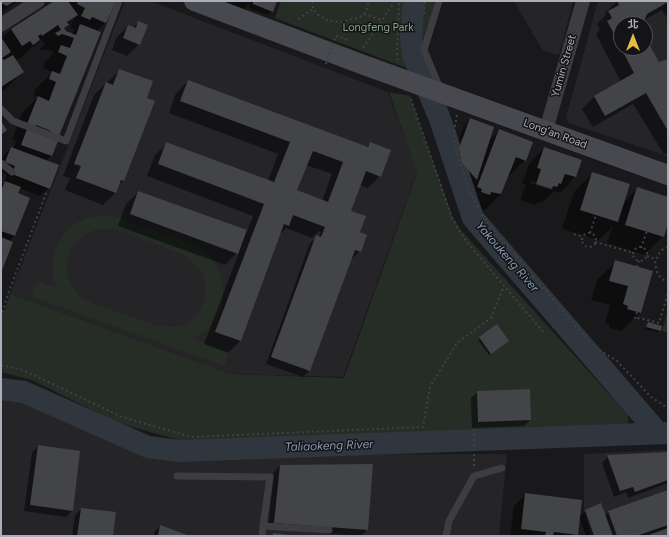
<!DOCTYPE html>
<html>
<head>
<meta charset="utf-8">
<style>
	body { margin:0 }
	#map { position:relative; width:669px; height:537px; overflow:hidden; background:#19191b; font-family:Figtree,"Noto Sans TC",sans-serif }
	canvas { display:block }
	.frame { position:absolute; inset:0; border:2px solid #acafb9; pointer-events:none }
	.north { position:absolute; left:613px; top:16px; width:40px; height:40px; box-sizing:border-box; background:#141416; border:1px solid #515257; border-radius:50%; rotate:0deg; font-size:11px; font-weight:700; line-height:16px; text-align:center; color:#acafb9 }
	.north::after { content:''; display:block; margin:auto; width:14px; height:18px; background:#e6bb45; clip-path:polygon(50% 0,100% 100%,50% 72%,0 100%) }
</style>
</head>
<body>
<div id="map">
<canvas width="669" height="537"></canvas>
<div class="frame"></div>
<div class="north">北</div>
</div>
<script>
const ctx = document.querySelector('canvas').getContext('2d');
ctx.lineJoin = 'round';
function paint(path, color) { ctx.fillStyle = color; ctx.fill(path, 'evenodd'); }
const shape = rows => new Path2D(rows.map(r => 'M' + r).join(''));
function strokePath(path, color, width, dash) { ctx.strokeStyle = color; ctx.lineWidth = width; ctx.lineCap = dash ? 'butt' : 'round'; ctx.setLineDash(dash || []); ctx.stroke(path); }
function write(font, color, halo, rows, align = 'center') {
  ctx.font = font + ' Figtree,sans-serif'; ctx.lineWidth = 3; ctx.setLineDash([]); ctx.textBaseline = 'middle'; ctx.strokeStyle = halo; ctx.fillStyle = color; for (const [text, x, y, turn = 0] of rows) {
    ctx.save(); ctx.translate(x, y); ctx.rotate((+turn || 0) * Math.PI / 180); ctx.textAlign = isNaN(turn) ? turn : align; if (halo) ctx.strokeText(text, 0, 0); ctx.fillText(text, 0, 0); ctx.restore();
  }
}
paint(shape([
	[125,1,150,1,388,92,417,172,343,377,231,374,10,294],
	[514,1,573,1,559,55,543,51],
	[598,1,668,1,668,156,569,123,566,118],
	[621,24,645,24,645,48,621,48],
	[16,398,143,455,507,454,499,536,1,536,1,400],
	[668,450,668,536,591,536,584,512,584,454]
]), '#252528');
paint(shape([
	[281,1,408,1,404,45,409,69,275,18],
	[421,1,435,1,423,51,417,42],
	[389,92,410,96,452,215,460,229,628,415,628,424,618,427,192,444,116,422,32,380,1,372,1,311,4,312,10,294,231,374,344,378,417,173],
	[105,215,116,217,193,244,208,254,218,268,223,285,223,302,217,318,209,328,201,334,192,338,229,351,225,366,31,296,37,281,58,289,54,279,52,264,56,248,64,234,76,223,91,217],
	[98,229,110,229,122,231,184,255,193,262,202,272,206,285,205,298,200,311,191,321,182,325,171,327,158,326,92,303,80,297,72,286,67,274,67,262,71,250,77,241,87,233],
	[668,310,668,333,662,331]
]), '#252d26');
paint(shape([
	[1,1,18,1,1,12],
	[55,1,67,1,68,2,69,1,115,1,105,23,97,31,51,156,46,161,49,188,40,196,19,188,17,194,28,198,14,236,9,241,1,270,1,186,4,183,7,174,1,172,1,161,3,156,11,148,13,149,16,141,12,140,22,113,38,97,34,95,36,88,51,74,52,72,43,68,45,62,54,52,45,49,42,51,40,49,45,45,42,40,32,47,23,56,15,61,22,72,7,88,1,92,1,39,11,29],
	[75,16,70,28,75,30,71,34,65,32,63,29],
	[222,1,276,1,272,11,268,15,249,8,250,3,244,9],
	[617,1,668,1,668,20,662,10,644,20,642,24,621,24,621,48,645,48,645,39,659,63,668,62,668,155,663,153,633,104,593,127,582,109,594,97,621,82,596,34,600,30,597,24,606,15,605,13],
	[139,22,139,44,127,56,112,50,116,38,128,26,133,28],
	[120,70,145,99,123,181,117,186,115,193,103,205,65,190,70,178,63,176,94,95],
	[188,81,365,148,370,143,380,176,368,188,360,185,350,211,358,233,360,251,353,258,351,257,309,371,303,377,266,364,310,243,317,237,318,237,321,233,319,231,312,238,286,228,279,235,240,341,228,353,204,344,240,250,225,265,118,226,126,204,138,192,247,231,253,216,147,176,155,155,167,143,268,181,278,154,169,113,176,93],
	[306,165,332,174,322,201,296,191],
	[470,119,489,141,499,130,525,160,509,176,508,175,501,194,485,210,476,208,473,210,466,208,467,205,461,203,469,184,456,170,453,155,464,126],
	[544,148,581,161,575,177,560,193,554,191,545,200,540,203,538,202,535,205,520,200,526,185,522,184,529,164],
	[531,181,552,188,550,190,530,183],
	[592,174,623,203,638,188,668,198,668,219,663,236,644,255,607,243,613,226,599,240,562,229,574,192],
	[616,262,652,272,640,313,621,331,609,328,610,324,605,323,610,305,591,300,597,280],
	[648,323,660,331,658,332,645,329],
	[480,338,506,343,489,355,478,340],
	[478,392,530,420,524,426,472,428,471,398],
	[38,446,72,511,66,517,24,511,32,453],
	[668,453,668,483,628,498,626,492,614,497,602,463,608,456],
	[280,466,367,530,361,536,268,529,274,472],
	[668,491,668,536,586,536,579,517,586,511,605,516,608,512],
	[526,494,577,535,575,536,510,536,514,506],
	[81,509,112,536,72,536,75,515],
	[160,526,188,536,154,536,154,532]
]), '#0007');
strokePath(shape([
	[414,1,411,38,413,55,440,119,473,218,658,433],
	[1,389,24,392,148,447,179,451,668,433]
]), '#2f363e', 22);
paint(shape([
	[1,1,15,1,7,6,1,3],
	[54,1,68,1,78,15,67,22,69,25,64,28,66,31,76,35,80,24,101,32,59,136,51,133,51,131,36,125,35,127,27,124,38,96,49,101,56,82,49,79,52,71,60,74,67,56,58,52,61,45,70,48,74,38,62,34,58,36,55,33,61,30,58,25,42,36,41,34,38,36,40,40,33,45,30,41,22,46,11,29],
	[78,1,116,1,106,23,92,17,90,20,81,16,85,8,77,4],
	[253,1,277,1,273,12,253,4],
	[617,1,668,1,668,2,647,14,643,24,621,24,621,47,607,21,612,18,608,11,619,5],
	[138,21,148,25,140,45,123,38,128,25,136,28],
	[1,37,11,52,2,58,4,60,13,55,24,72,1,87],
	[645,37,659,62,665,60,668,60,668,131,646,93,605,116,594,96,634,73,621,48,645,48],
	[119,69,153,81,147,98,155,101,124,181,121,180,116,193,76,178,81,166,74,164,106,82,113,85],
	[188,80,368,147,370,142,391,150,381,177,366,171,351,211,366,216,360,232,367,235,361,252,355,250,310,371,271,357,316,235,321,237,325,227,293,215,289,226,284,224,241,341,215,332,264,204,158,164,166,142,274,182,290,142,180,101],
	[313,151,343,162,328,202,297,190],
	[470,118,494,127,477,180,462,163,459,148],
	[1,121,7,130,1,135],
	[27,129,58,141,52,156,21,145],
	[499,129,533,142,526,161,516,157,501,194,491,192,490,195,481,192,482,189,477,187],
	[11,147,59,165,50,189,12,174,15,166,5,162],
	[544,147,582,160,576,177,565,174,561,184,559,183,557,187,553,186,552,189,536,184,541,169,537,168],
	[592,172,630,184,618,222,580,210],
	[5,181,21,187,18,193,30,198,15,236,1,231,1,191],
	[637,187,668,197,668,223,664,237,625,225],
	[138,191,247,230,238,254,130,214],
	[1,237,13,242,1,273],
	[615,260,653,271,641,313,627,309,628,306,623,304,628,286,609,281],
	[648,322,662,326,661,331,646,327],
	[497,324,509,341,491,354,479,337],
	[530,389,531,420,478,422,477,391],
	[38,445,80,451,73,511,30,505],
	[668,452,668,480,635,492,633,487,620,491,607,455],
	[373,464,368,530,274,523,280,465],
	[668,490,668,525,636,536,617,536,608,511],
	[525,493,582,500,578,535,554,532,553,536,545,536,546,532,521,529],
	[601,503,613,536,594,536,585,510],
	[81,508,116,512,113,536,77,536],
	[160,525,190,536,158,536],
	[668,528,668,536,646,536],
	[273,533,289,535,289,536,273,536]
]), '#434447');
strokePath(shape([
	[313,1,313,9,317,14,328,21,341,22,358,18,364,14,367,9,369,1],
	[364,14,382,20],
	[424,14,425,1],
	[298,19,313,9],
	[336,36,346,39,345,41],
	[363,48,395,1],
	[398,60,397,53,399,1],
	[411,99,452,218,466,241,545,334],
	[457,115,454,132,455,148,470,192,485,220,593,346,617,361,651,397,668,408],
	[590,233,596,215],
	'582 240a7 7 0 1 1 14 0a7 7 0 1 1-14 0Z',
	[574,234,583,237],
	[595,242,634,253],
	[668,247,662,250,658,255,655,263,657,272,660,277,668,283],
	'633 254a7 7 0 1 1 14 0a7 7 0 1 1-14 0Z',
	[641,248,647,231],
	[647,256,656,259],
	[637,267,639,261],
	[637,312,635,319,640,318,659,323,668,293],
	[1,317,8,294,47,191],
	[1,365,23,370,122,417,191,437,423,427,430,387,457,343,491,318,504,286],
	[474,429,474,466]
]), '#404146', 2, [2, 3]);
strokePath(shape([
	[439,1,424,50,440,88],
	[1,109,13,121,66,141,119,1],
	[1,163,12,172],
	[177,476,270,477,263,526],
	[262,536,263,526,329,530],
	[446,536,449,521,474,476,502,468]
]), '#3c3c41', 7);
strokePath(shape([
	[1,25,38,1],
	[546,130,583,1]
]), '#3c3c41', 14);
strokePath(shape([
	[194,1,361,64,668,175]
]), '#48494f', 20);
strokePath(shape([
	[326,64,336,36]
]), '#404146', 2, [2, 3]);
write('11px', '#84a388', '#141416', [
	["Longfeng Park",378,28]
]);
write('11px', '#acafb9', '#141416', [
	["Yumin Street",564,66,-74],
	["Long'an Road",555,134,20]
]);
write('italic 12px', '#869ab2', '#141416', [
	["Yakoukeng River",507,257,49],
	["Taliaokeng River",329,446,-2]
]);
</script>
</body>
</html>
